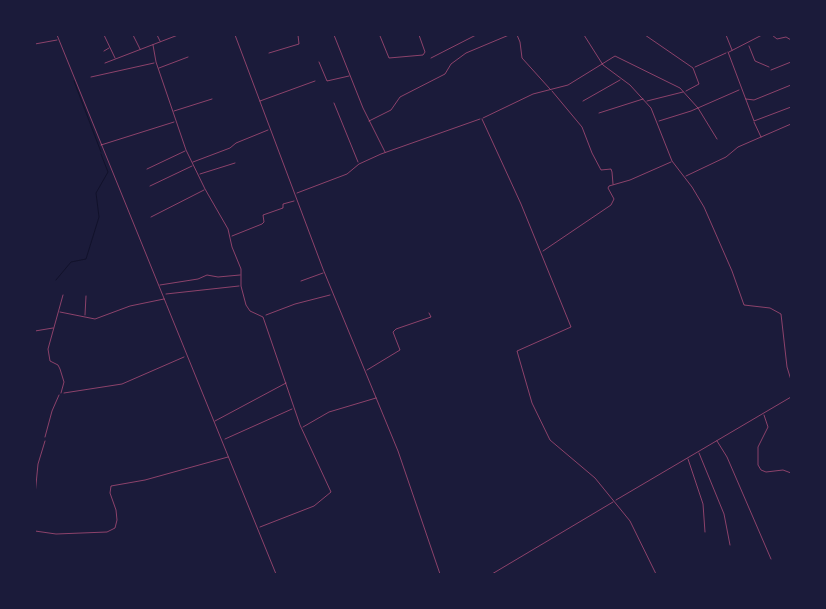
<!DOCTYPE html>
<html>
<head>
<meta charset="utf-8">
<style>
	body { margin:0 }
	#map { position:relative; width:826px; height:609px; overflow:hidden; background:#1b1b3a; font-family:Helvetica,sans-serif }
	canvas { display:block }
	.frame { position:absolute; inset:0; border:36px solid #1b1b3a; pointer-events:none }
</style>
</head>
<body>
<div id="map">
<canvas width="826" height="609"></canvas>
<div class="frame"></div>
</div>
<script>
const ctx = document.querySelector('canvas').getContext('2d');
ctx.lineJoin = 'round';
const shape = rows => new Path2D(rows.map(r => 'M' + r).join(''));
function strokePath(path, color, width, dash) { ctx.strokeStyle = color; ctx.lineWidth = width; ctx.lineCap = dash ? 'butt' : 'round'; ctx.setLineDash(dash || []); ctx.stroke(path); }
strokePath(shape([
	[74,81,101,152],
	[56,280,71,262,86,259,99,217,96,193,108,172,101,154]
]), '#12122b', 1);
strokePath(shape([
	[749,46,755,61,769,67],
	[232,236,262,224,264,222,263,215,283,208,283,204,294,201],
	[266,315,295,304,330,295],
	[64,393,122,384,184,357],
	[45,437,52,411,59,395]
]), '#ff6b9d', 0.5);
strokePath(shape([
	[57,35,276,574],
	[104,35,115,58],
	[133,35,140,49],
	[157,35,160,41],
	[235,35,323,269,398,451,440,574],
	[334,35,363,108,385,152],
	[517,35,520,42,522,58,550,89],
	[584,35,603,65,630,85,651,108,672,161,692,187,704,207,732,271,744,305,770,308,781,314,787,367,791,380],
	[645,35,693,68,699,84,686,91],
	[726,35,732,50],
	[772,35,777,39,786,37,791,40],
	[380,36,389,58,423,55,425,52,419,35],
	[35,44,57,40],
	[153,45,156,62,186,150,205,189,228,229,232,247,241,269,241,286,246,305,250,311,263,317,300,425,331,492,314,506,260,527],
	[104,51,109,48],
	[728,52,754,121,791,107],
	[729,52,762,35],
	[269,53,299,44,298,35],
	[431,58,476,35],
	[319,62,327,81,349,76],
	[105,63,178,35],
	[695,67,726,53],
	[159,68,188,57],
	[771,70,791,62],
	[91,77,154,63],
	[552,91,582,127,592,153,601,170,611,169,612,172,613,184],
	[746,99,754,100,791,85],
	[260,101,315,81],
	[583,101,620,80],
	[647,101,683,92],
	[334,103,358,162],
	[174,111,212,99],
	[599,113,643,99],
	[483,118,533,94,568,85,615,56,680,88,698,108,717,139],
	[482,119,521,204,571,327,517,351,532,403,550,440,595,478,630,521,656,574],
	[369,121,391,110,400,97,445,74,451,64,466,53,509,35],
	[659,121,691,111,739,90],
	[754,122,761,137],
	[101,145,174,122],
	[193,162,230,148,236,143,268,130],
	[147,169,185,151],
	[200,174,235,163],
	[686,176,726,157,738,147,791,124],
	[150,186,192,166],
	[297,193,347,174,359,164,381,154,480,119],
	[151,217,204,190],
	[543,251,611,205,614,199,608,188,609,186,630,180,671,162],
	[301,281,323,273],
	[160,285,198,279,207,275,218,277,240,275],
	[166,294,239,286],
	[60,312,95,319,130,306,164,299],
	[85,315,86,296],
	[35,331,53,328],
	[367,370,400,350,393,332,396,329,431,317,429,313],
	[61,393,64,382,60,369,58,365,50,361,48,349,63,295],
	[764,415,768,427,758,447,758,465,761,470,766,472,783,470,791,473],
	[215,421,286,383],
	[303,427,329,412,376,398],
	[225,439,292,409],
	[717,441,727,457,771,559],
	[699,453,724,514,730,545],
	[688,459,703,504,705,532],
	[35,495,38,464,45,441],
	[616,500,791,397],
	[35,531,56,534,107,532,115,528,117,520,116,510,110,493,111,486,145,480,228,457],
	[492,574,613,502]
]), '#ff6b9d', 0.5);
</script>
</body>
</html>
